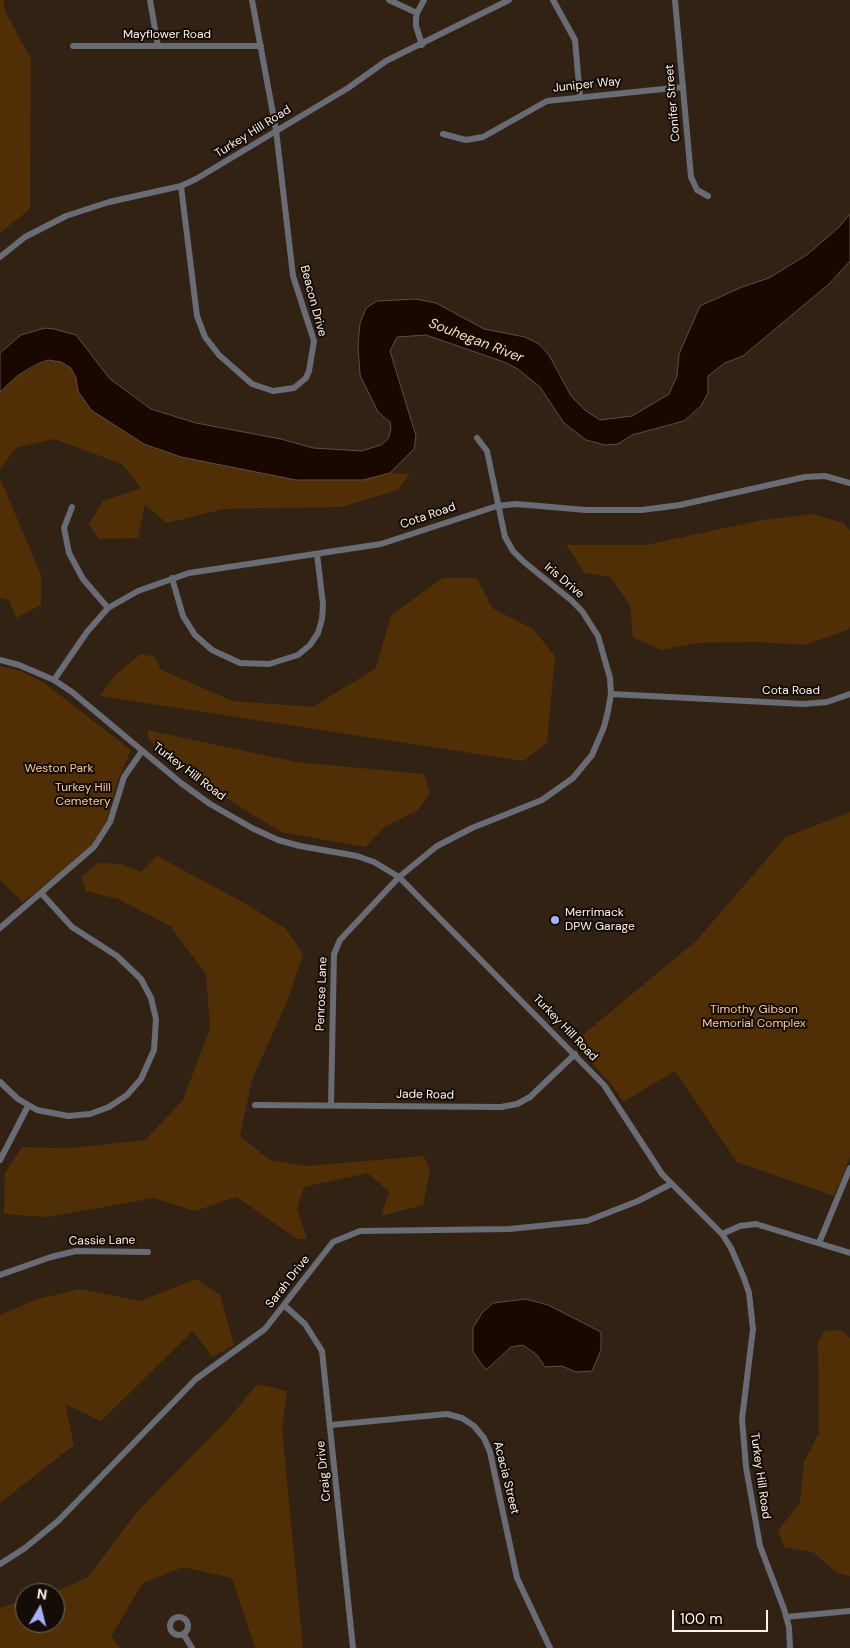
<!DOCTYPE html>
<html>
<head>
<meta charset="utf-8">
<style>
	body { margin:0 }
	#map { position:relative; width:850px; height:1648px; overflow:hidden; background:#322213; font-family:"DM Sans",sans-serif }
	canvas { display:block }
	.north { position:absolute; left:15px; top:1583px; width:50px; height:50px; box-sizing:border-box; background:#140d07; border:1px solid #716961; border-radius:50%; rotate:8deg; font-size:14px; font-weight:700; line-height:20px; text-align:center; color:#fdf3e8 }
	.north::after { content:''; display:block; margin:auto; width:18px; height:22px; background:#a5b1fc; clip-path:polygon(50% 0,100% 100%,50% 72%,0 100%) }
	.scale { position:absolute; left:672px; top:1610px; width:96px; height:22px; box-sizing:border-box; border:2px solid #fdf3e8; border-top:0; padding-left:6px; font-size:15px; line-height:18px; white-space:nowrap; color:#fdf3e8; -webkit-text-stroke:4px #140d07; paint-order:stroke }
</style>
</head>
<body>
<div id="map">
<canvas width="850" height="1648"></canvas>
<div class="north">N</div>
<div class="scale">100 m</div>
</div>
<script>
const ctx = document.querySelector('canvas').getContext('2d');
ctx.lineJoin = 'round';
function paint(path, color) { ctx.fillStyle = color; ctx.fill(path, 'evenodd'); }
const shape = rows => new Path2D(rows.map(r => 'M' + r).join(''));
function strokePath(path, color, width, dash) { ctx.strokeStyle = color; ctx.lineWidth = width; ctx.lineCap = dash ? 'butt' : 'round'; ctx.setLineDash(dash || []); ctx.stroke(path); }
function write(font, color, halo, rows, align = 'center') {
  ctx.font = font + ' "DM Sans",sans-serif'; ctx.lineWidth = 4; ctx.setLineDash([]); ctx.textBaseline = 'middle'; ctx.strokeStyle = halo; ctx.fillStyle = color; for (const [text, x, y, turn = 0] of rows) {
    ctx.save(); ctx.translate(x, y); ctx.rotate((+turn || 0) * Math.PI / 180); ctx.textAlign = isNaN(turn) ? turn : align; if (halo) ctx.strokeText(text, 0, 0); ctx.fillText(text, 0, 0); ctx.restore();
  }
}
paint(shape([
	[0,0,3,0,5,11,31,59,30,209,0,233],
	[48,360,61,362,71,368,76,378,78,391,144,444,181,457,296,480,363,480,390,473,410,474,398,490,341,507,223,509,167,523,145,505,138,538,99,539,89,524,103,501,141,488,122,464,54,439,16,448,0,469,0,392,17,376],
	[0,478,41,575,41,605,16,618,9,600,0,598],
	[813,514,844,523,850,531,850,626,848,630,805,645,757,642,697,643,661,650,633,637,630,605,610,577,585,573,566,545,646,545,762,520],
	[443,578,477,578,492,608,533,629,555,656,547,743,523,761,100,696,115,675,141,654,155,657,161,670,233,701,313,707,376,668,391,615],
	[0,666,20,671,43,682,131,750,117,782,107,820,97,840,83,855,23,902,0,880],
	[147,730,296,762,424,774,430,793,418,810,386,826,365,847,281,832,213,790,170,759,150,741],
	[850,812,850,1157,834,1196,737,1162,675,1071,623,1102,612,1085,573,1043,696,941,786,837],
	[157,856,250,906,286,929,303,954,288,999,252,1080,240,1136,270,1160,306,1166,424,1156,430,1172,423,1205,381,1216,389,1192,368,1173,304,1187,297,1209,307,1239,298,1239,236,1197,195,1211,154,1198,48,1217,4,1214,5,1173,22,1147,71,1148,145,1140,183,1100,210,1028,206,974,170,926,118,899,86,891,81,877,98,863,121,864,141,872],
	[196,1279,220,1295,234,1345,212,1357,193,1331,101,1421,65,1404,74,1445,0,1503,0,1315,38,1299,80,1289,140,1301],
	[841,1330,850,1338,850,1576,837,1573,813,1552,784,1547,778,1531,800,1502,804,1462,819,1433,818,1341,825,1331],
	[257,1384,287,1391,282,1429,303,1648,255,1648,232,1578,183,1567,143,1583,111,1636,120,1648,0,1648,0,1608,25,1599,25,1623,55,1623,55,1593,53,1593,88,1577,137,1512,232,1415]
]), '#502f06');
const water = shape([
	[850,214,850,261,829,284,743,356,725,363,708,376,708,393,701,406,684,421,632,435,618,444,605,445,586,440,564,423,540,387,518,369,504,362,426,335,397,337,390,351,416,436,414,449,390,473,363,480,296,480,181,457,144,444,91,410,78,391,76,378,71,368,61,362,48,360,37,364,17,376,0,392,0,353,21,335,45,328,54,329,76,335,110,379,151,409,196,423,281,439,313,448,361,451,381,445,388,439,391,429,390,422,378,412,360,375,358,345,360,323,366,308,377,301,416,299,436,303,484,329,525,337,539,344,549,355,571,396,586,411,600,420,632,416,669,394,677,376,679,354,700,306,742,287,769,278,808,254,839,227,850,214],
	[526,1299,548,1305,601,1332,601,1350,592,1371,576,1372,562,1366,545,1367,537,1355,523,1345,511,1347,486,1370,473,1352,473,1328,482,1313,493,1303,526,1299]
]);
paint(water, '#190700');
strokePath(water, '#5d4e46', 1);
strokePath(shape([
	[150,0,158,46],
	[389,0,417,13],
	[553,0,575,40,580,97],
	[675,0,691,177,697,190,708,196],
	[422,45,416,26,416,19,417,13,424,0],
	[73,46,261,46],
	[443,134,466,140,483,137,547,101,683,87],
	[181,186,197,316,205,337,219,355,252,384,273,391,294,388,306,378,309,371,314,341,293,276,276,130,252,0],
	[0,257,25,237,66,216,109,202,181,186,196,179,348,88,386,61,509,0],
	[72,507,64,528,69,553,83,579,108,608],
	[172,578,183,616,195,635,212,650,240,663,269,664,298,655,310,645,318,633,322,619,323,604,317,554],
	[0,660,19,665,54,680,72,692,181,783,210,804,252,828,278,840,300,846,357,856,374,862,399,877,604,1085,662,1174,722,1234,731,1248,744,1278,749,1293,753,1329,742,1419,746,1467,760,1546,784,1609,789,1627,790,1648],
	[54,680,87,632,108,608,138,591,189,573,381,544,497,506,516,504,586,510,642,510,680,505,805,477,825,476,850,483],
	[611,694,804,704,827,702,850,694],
	[0,928,94,847,110,822,124,777,142,751],
	[0,1082,18,1099,37,1110,68,1116,90,1114,109,1107,127,1095,141,1079,154,1050,156,1019,151,998,141,979,117,956,72,927,41,893],
	[255,1105,501,1107,517,1104,530,1097,575,1054],
	[331,1105,334,954,340,940,399,877,437,846,472,828,542,800,573,778,592,755,604,727,608,711,611,694,610,678,598,636,582,611,571,600,524,562,513,551,505,537,487,451,477,438],
	[0,1160,28,1106],
	[722,1234,740,1226,756,1224,850,1253],
	[819,1243,850,1168],
	[0,1275,51,1257,76,1251,148,1252],
	[285,1306,305,1324,322,1351,353,1648],
	[331,1425,447,1414,462,1418,474,1426,484,1438,490,1452,517,1578,550,1648],
	[0,1564,25,1548,58,1521,196,1379,265,1329,333,1242,360,1231,510,1229,587,1221,638,1201,671,1184],
	'170 1626a9 9 0 1 1 18 0a9 9 0 1 1-18 0Z',
	[786,1617,850,1611],
	[184,1635,192,1648]
]), '#696b75', 6);
for (const [x, y, r, color] of [
	[555,920,5,"#a5b1fc"]
]) { const dot = new Path2D(); dot.arc(x, y, r, 0, 2 * Math.PI); ctx.fillStyle = color; ctx.fill(dot); strokePath(dot, '#140d07', 2); }
write('12px', '#fdf3e8', '#140d07', [
	["Mayflower Road",167,35],
	["Juniper Way",587,85,-6],
	["Conifer Street",673,103,-95],
	["Turkey Hill Road",253,132,-32],
	["Beacon Drive",313,301,75],
	["Cota Road",428,516,-19],
	["Iris Drive",564,581,40],
	["Cota Road",791,691],
	["Turkey Hill Road",189,772,37],
	["Penrose Lane",322,994,-88],
	["Turkey Hill Road",565,1028,46],
	["Jade Road",425,1095,1],
	["Cassie Lane",102,1241,-1],
	["Sarah Drive",288,1282,-52],
	["Craig Drive",324,1471,-96],
	["Turkey Hill Road",760,1476,82],
	["Acacia Street",506,1478,76]
]);
write('12px', '#fbc894', '#140d07', [
	["Weston Park",59,769],
	["Turkey Hill",83,788],
	["Cemetery",83,802],
	["Timothy Gibson",754,1010],
	["Memorial Complex",754,1024]
]);
write('12px', '#fdf3e8', '#140d07', [
	["Merrimack",565,913],
	["DPW Garage",565,927]
], 'left');
write('italic 14px', '#fddab8', '#140d07', [
	["Souhegan River",476,341,21]
]);
</script>
</body>
</html>
